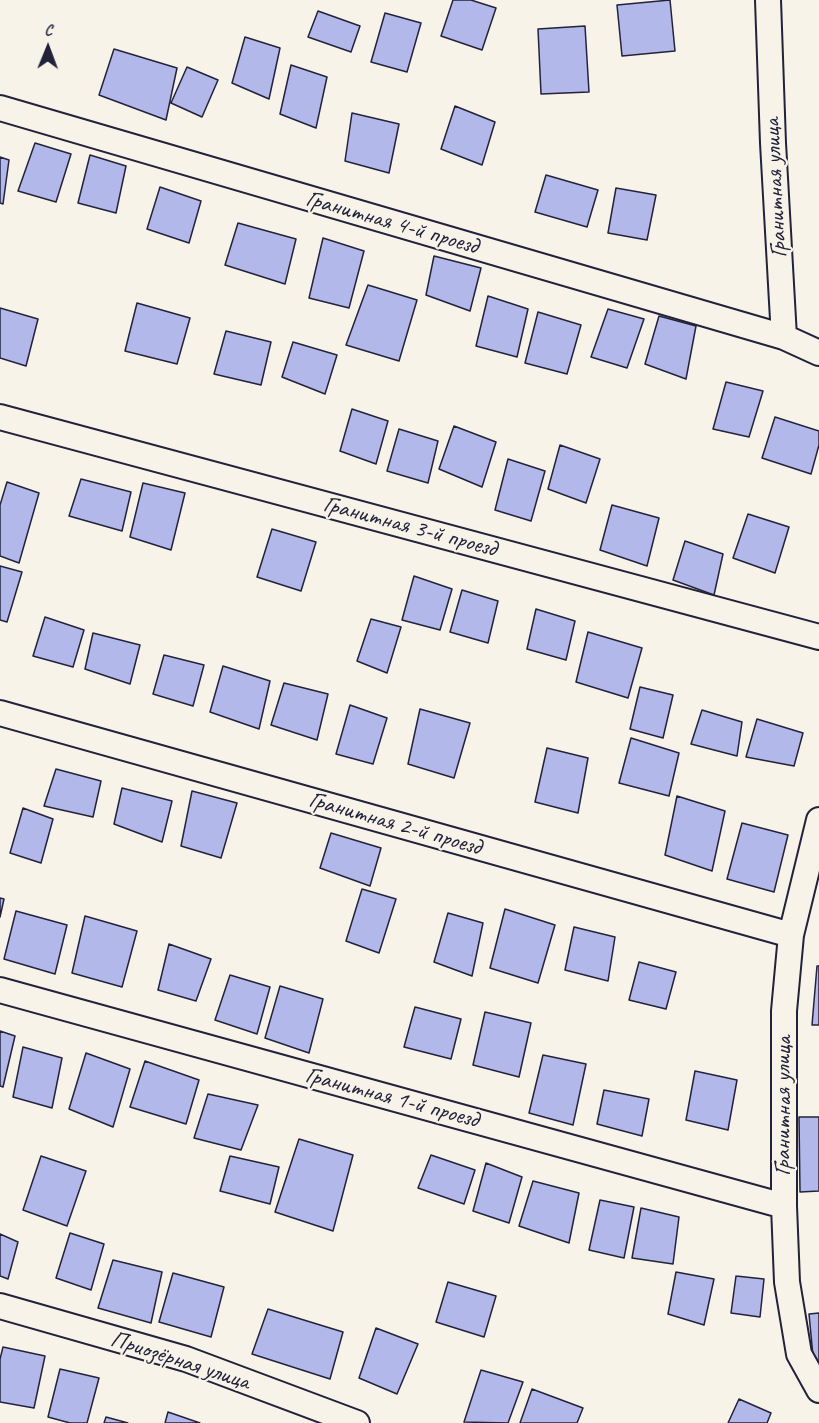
<!DOCTYPE html>
<html>
<head>
<meta charset="utf-8">
<style>
	body { margin:0 }
	#map { position:relative; width:819px; height:1423px; overflow:hidden; background:#f7f3e8; font-family:Caveat,sans-serif }
	canvas { display:block }
	.north { position:absolute; left:18px; top:18px; width:60px; height:60px; -webkit-text-stroke:4px #f7f3e8; paint-order:stroke; rotate:1deg; font-size:16px; font-weight:700; line-height:24px; text-align:center; color:#22223b }
	.north::after { content:''; display:block; margin:auto; width:21px; height:27px; background:#22223b; clip-path:polygon(50% 0,100% 100%,50% 72%,0 100%) }
</style>
</head>
<body>
<div id="map">
<canvas width="819" height="1423"></canvas>
<div class="north">С</div>
</div>
<script>
const ctx = document.querySelector('canvas').getContext('2d');
ctx.lineJoin = 'round';
function paint(path, color) { ctx.fillStyle = color; ctx.fill(path, 'evenodd'); }
const shape = rows => new Path2D(rows.map(r => 'M' + r).join(''));
function strokePath(path, color, width, dash) { ctx.strokeStyle = color; ctx.lineWidth = width; ctx.lineCap = dash ? 'butt' : 'round'; ctx.setLineDash(dash || []); ctx.stroke(path); }
function write(font, color, halo, rows, align = 'center') {
  ctx.font = font + ' Caveat,sans-serif'; ctx.lineWidth = 4.5; ctx.setLineDash([]); ctx.textBaseline = 'middle'; ctx.strokeStyle = halo; ctx.fillStyle = color; for (const [text, x, y, turn = 0] of rows) {
    ctx.save(); ctx.translate(x, y); ctx.rotate((+turn || 0) * Math.PI / 180); ctx.textAlign = isNaN(turn) ? turn : align; if (halo) ctx.strokeText(text, 0, 0); ctx.fillText(text, 0, 0); ctx.restore();
  }
}
const building = shape([
	[453,0,471,0,496,8,482,50,441,36,453,0],
	[670,0,675,51,622,56,617,5,670,0],
	[318,11,360,26,351,52,308,37,318,11],
	[385,13,421,23,407,72,371,62,385,13],
	[585,26,589,92,541,94,538,29,585,26],
	[245,37,280,48,269,99,232,83,245,37],
	[114,49,177,68,166,120,99,95,114,49],
	[291,65,327,77,316,128,280,114,291,65],
	[187,67,218,80,202,117,171,103,187,67],
	[455,106,495,122,482,165,441,149,455,106],
	[352,113,399,124,389,173,345,161,352,113],
	[35,143,71,154,56,202,18,191,35,143],
	[90,155,126,166,116,213,78,203,90,155],
	[0,157,9,160,3,204,0,203,0,157],
	[546,175,598,190,587,227,535,212,546,175],
	[160,187,201,201,189,243,147,229,160,187],
	[616,188,656,195,647,240,608,233,616,188],
	[238,223,296,239,285,284,225,265,238,223],
	[323,238,364,251,349,308,309,298,323,238],
	[434,256,481,268,470,311,426,295,434,256],
	[368,285,417,300,399,361,346,345,368,285],
	[488,296,528,309,517,357,476,346,488,296],
	[137,303,190,318,177,364,125,351,137,303],
	[0,308,38,319,26,366,0,358,0,308],
	[608,309,644,319,627,368,591,357,608,309],
	[538,312,581,325,567,374,525,363,538,312],
	[659,316,696,326,686,379,645,364,659,316],
	[226,331,271,342,261,385,214,374,226,331],
	[293,342,337,355,325,394,282,377,293,342],
	[726,382,763,391,749,437,713,429,726,382],
	[352,409,388,421,376,464,340,451,352,409],
	[775,417,819,431,819,445,811,474,762,458,775,417],
	[454,426,496,442,482,487,439,469,454,426],
	[399,429,438,441,428,483,387,471,399,429],
	[560,445,600,459,586,503,548,489,560,445],
	[508,459,545,471,531,521,495,510,508,459],
	[81,479,131,492,122,531,69,516,81,479],
	[7,482,39,493,19,563,0,556,0,505,7,482],
	[143,483,185,493,171,550,130,537,143,483],
	[612,505,659,518,647,566,600,550,612,505],
	[748,514,789,527,775,573,733,558,748,514],
	[272,529,316,542,301,591,257,577,272,529],
	[685,541,723,554,714,595,673,580,685,541],
	[0,566,22,572,7,622,0,620,0,566],
	[414,576,452,589,440,630,402,620,414,576],
	[462,590,498,601,488,643,450,632,462,590],
	[536,609,575,621,566,660,527,649,536,609],
	[45,617,84,630,73,667,33,656,45,617],
	[371,619,401,627,387,673,357,661,371,619],
	[588,632,642,648,628,698,576,682,588,632],
	[93,633,140,645,130,684,85,669,93,633],
	[164,655,204,665,193,706,153,694,164,655],
	[223,666,270,681,259,729,210,712,223,666],
	[284,683,328,694,317,740,271,725,284,683],
	[640,687,673,695,663,738,630,729,640,687],
	[350,705,387,718,373,764,336,754,350,705],
	[420,709,470,723,454,778,408,764,420,709],
	[702,710,742,722,737,756,691,744,702,710],
	[757,719,803,733,794,766,746,757,757,719],
	[631,738,679,753,669,796,619,783,631,738],
	[547,748,588,758,578,813,535,802,547,748],
	[56,769,101,781,93,817,44,806,56,769],
	[122,788,172,801,162,842,114,824,122,788],
	[192,791,237,803,221,858,181,846,192,791],
	[677,796,725,811,712,871,665,855,677,796],
	[23,808,53,819,41,863,10,853,23,808],
	[742,823,788,835,774,892,727,879,742,823],
	[331,833,381,848,370,886,320,868,331,833],
	[362,889,396,899,379,953,346,941,362,889],
	[0,898,4,899,0,917,0,898],
	[505,909,555,925,538,983,490,968,505,909],
	[16,911,67,925,55,974,4,959,16,911],
	[448,913,483,923,472,976,434,962,448,913],
	[85,916,137,931,122,987,72,973,85,916],
	[574,927,615,937,608,981,565,970,574,927],
	[169,944,211,959,196,1001,158,990,169,944],
	[639,962,676,972,666,1009,629,1000,639,962],
	[817,966,819,966,819,1025,812,1025,817,966],
	[230,975,270,987,257,1034,215,1020,230,975],
	[280,986,323,999,309,1053,265,1038,280,986],
	[415,1007,461,1019,451,1059,404,1047,415,1007],
	[485,1012,531,1023,519,1077,473,1065,485,1012],
	[0,1031,15,1036,3,1087,0,1086,0,1031],
	[23,1047,62,1058,52,1108,13,1097,23,1047],
	[86,1053,130,1069,113,1127,69,1109,86,1053],
	[543,1055,586,1064,573,1125,529,1113,543,1055],
	[145,1061,199,1080,186,1124,130,1107,145,1061],
	[695,1071,737,1080,728,1130,686,1120,695,1071],
	[604,1090,649,1099,642,1136,597,1124,604,1090],
	[208,1094,258,1105,241,1150,194,1138,208,1094],
	[799,1117,819,1117,819,1191,800,1192,799,1117],
	[299,1139,353,1155,333,1231,275,1212,299,1139],
	[431,1155,475,1170,464,1204,418,1188,431,1155],
	[41,1156,86,1171,67,1226,23,1210,41,1156],
	[230,1156,279,1167,270,1204,220,1191,230,1156],
	[486,1163,522,1177,509,1223,473,1211,486,1163],
	[533,1181,579,1193,569,1243,519,1226,533,1181],
	[600,1200,634,1207,624,1258,589,1250,600,1200],
	[641,1208,679,1217,673,1264,632,1258,641,1208],
	[70,1233,104,1244,91,1290,56,1278,70,1233],
	[0,1234,18,1242,8,1279,0,1276,0,1234],
	[113,1260,162,1272,151,1323,98,1308,113,1260],
	[676,1272,714,1279,704,1325,668,1314,676,1272],
	[173,1273,224,1287,211,1337,159,1322,173,1273],
	[736,1276,764,1279,760,1317,731,1313,736,1276],
	[448,1282,496,1296,484,1337,436,1322,448,1282],
	[268,1309,343,1332,330,1379,252,1354,268,1309],
	[819,1313,819,1377,815,1377,809,1314,819,1313],
	[376,1328,418,1344,397,1394,359,1378,376,1328],
	[3,1347,45,1356,34,1408,0,1402,0,1359,3,1347],
	[60,1369,99,1378,87,1423,70,1423,48,1417,60,1369],
	[481,1370,523,1382,508,1423,464,1422,481,1370],
	[532,1389,583,1408,577,1423,520,1423,532,1389],
	[739,1399,771,1413,767,1423,728,1423,739,1399],
	[168,1412,200,1423,165,1423,168,1412],
	[106,1417,128,1423,104,1423,106,1417]
]);
paint(building, '#b2b8e9');
strokePath(building, '#22223b', 1.5);
const street = shape([
	[768,0,773,143,784,337],
	[0,108,784,337,819,353],
	[0,417,819,637],
	[0,713,791,935],
	[819,820,791,935,784,1011,784,1206,787,1282,799,1354,819,1390],
	[0,990,784,1206],
	[0,1306,186,1359,357,1423]
]);
strokePath(street, '#22223b', 28);
strokePath(street, '#f7f3e8', 24);
write('24px', '#22223b', '#f7f3e8', [
	["Гранитная улица",776,188,-93],
	["Гранитная 4-й проезд",392,223,16],
	["Гранитная 3-й проезд",410,527,15],
	["Гранитная 2-й проезд",395,824,16],
	["Гранитная 1-й проезд",392,1098,15],
	["Гранитная улица",784,1106,-90],
	["Приозёрная улица",180,1361,18]
]);
</script>
</body>
</html>
